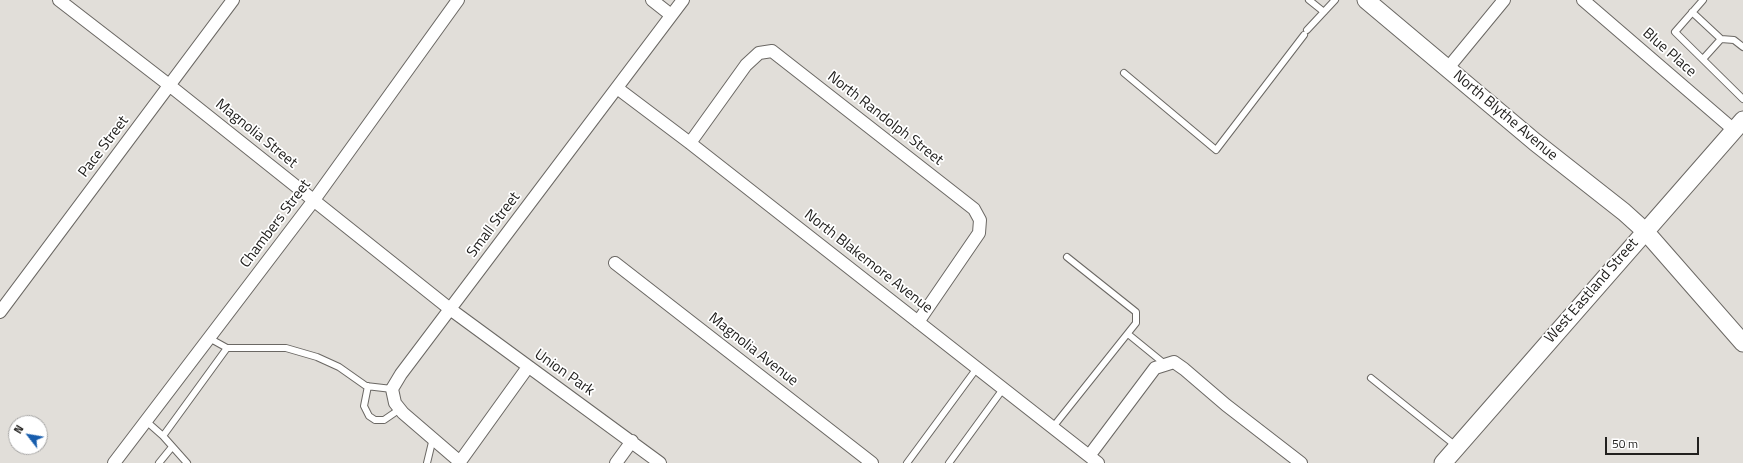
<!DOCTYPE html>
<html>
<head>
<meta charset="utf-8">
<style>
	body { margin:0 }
	#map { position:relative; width:1743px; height:463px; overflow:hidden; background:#e1ded9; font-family:"Titillium Web",sans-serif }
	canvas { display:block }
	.north { position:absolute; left:8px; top:415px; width:40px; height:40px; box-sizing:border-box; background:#fff; border:1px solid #a7a6a5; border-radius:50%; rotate:301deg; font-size:11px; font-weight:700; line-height:16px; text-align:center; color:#22211f }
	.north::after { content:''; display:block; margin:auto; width:14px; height:18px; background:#175dad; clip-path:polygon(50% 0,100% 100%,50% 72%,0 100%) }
	.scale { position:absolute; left:1605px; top:437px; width:94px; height:18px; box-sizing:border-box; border:2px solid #22211f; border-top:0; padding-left:5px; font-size:12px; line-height:14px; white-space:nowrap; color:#22211f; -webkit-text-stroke:3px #fff; paint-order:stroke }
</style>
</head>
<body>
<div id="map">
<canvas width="1743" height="463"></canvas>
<div class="north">N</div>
<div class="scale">50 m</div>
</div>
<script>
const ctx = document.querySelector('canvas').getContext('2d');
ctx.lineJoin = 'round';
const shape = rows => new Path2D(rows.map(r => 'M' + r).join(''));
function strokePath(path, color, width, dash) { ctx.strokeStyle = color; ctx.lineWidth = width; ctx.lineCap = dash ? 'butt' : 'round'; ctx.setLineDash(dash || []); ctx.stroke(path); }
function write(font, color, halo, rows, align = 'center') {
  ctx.font = font + ' "Titillium Web",sans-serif'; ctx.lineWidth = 3.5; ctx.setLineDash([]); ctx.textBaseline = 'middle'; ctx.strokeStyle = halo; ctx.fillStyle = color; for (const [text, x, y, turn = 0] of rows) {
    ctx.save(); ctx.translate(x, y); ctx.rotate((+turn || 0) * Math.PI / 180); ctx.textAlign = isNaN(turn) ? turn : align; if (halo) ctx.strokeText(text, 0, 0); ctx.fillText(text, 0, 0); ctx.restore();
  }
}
const lane = shape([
	[1309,0,1324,12],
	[1703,0,1675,32,1743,99],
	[1692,12,1721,39],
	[1307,30,1335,0],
	[1703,59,1721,39,1734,40,1743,47],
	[1124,73,1216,150,1304,35],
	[1128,334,1166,365],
	[209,338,227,348,286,348,317,357,339,367,366,386,392,389],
	[1371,378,1456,446],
	[368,386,364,406,369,416,375,420,384,420,400,409],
	[146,421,163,436,187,463],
	[1053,427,1136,323,1136,312,1067,257],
	[163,436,227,348],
	[159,463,172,447],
	[427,463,433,438],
	[907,463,977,368],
	[949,463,1003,389]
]);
const street = shape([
	[59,0,169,85,450,309,660,463],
	[652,0,671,15],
	[1583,0,1734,130],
	[1448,68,1504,0],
	[617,88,690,143,1098,463],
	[690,143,746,65,759,53,772,51,974,209,980,220,979,233,918,322],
	[615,263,872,463],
	[0,312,233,0],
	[1089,456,1155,368,1174,362,1184,369,1226,405,1301,463],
	[460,462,403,413,395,403,392,389,401,374,683,0],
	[114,463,314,200,458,0],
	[459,463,528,367],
	[616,463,632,441]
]);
const secondary = shape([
	[1366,0,1535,142,1624,212,1645,231,1743,343],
	[1443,463,1743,120]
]);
strokePath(lane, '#6b6864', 8);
strokePath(street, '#6b6864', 14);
strokePath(secondary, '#6b6864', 19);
strokePath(lane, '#fff', 6);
strokePath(street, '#fff', 12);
strokePath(secondary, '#fff', 17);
write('15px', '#22211f', '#fff', [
	["Blue Place",1669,53,41],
	["North Blythe Avenue",1505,116,40],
	["North Randolph Street",885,119,38],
	["Magnolia Street",256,134,39],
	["Pace Street",104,147,-53],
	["Chambers Street",276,224,-53],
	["Small Street",494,225,-53],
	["North Blakemore Avenue",868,262,38],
	["West Eastland Street",1592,291,-49],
	["Magnolia Avenue",753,350,38],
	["Union Park",564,373,35]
]);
</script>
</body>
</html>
